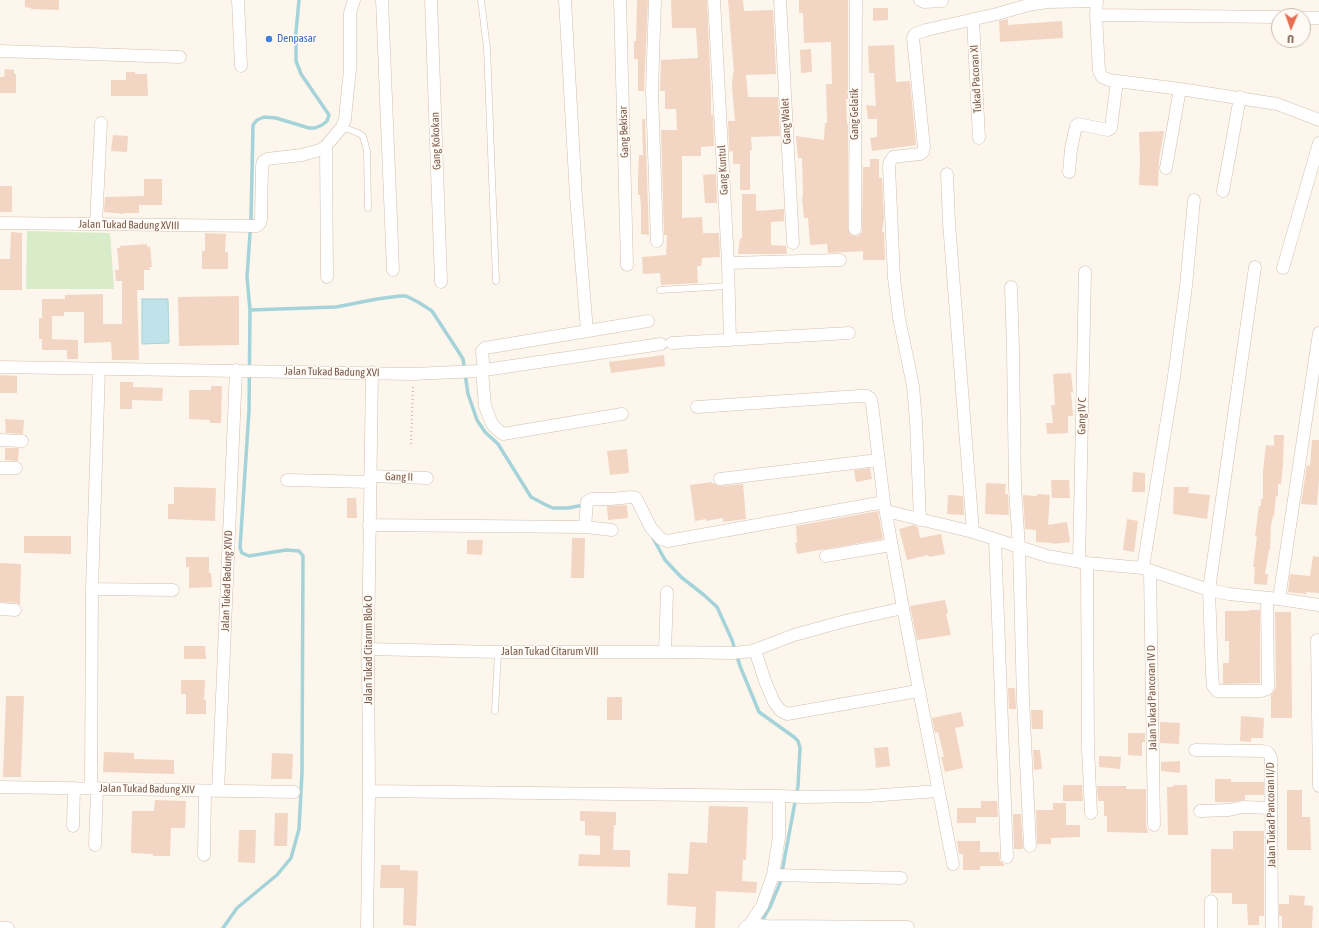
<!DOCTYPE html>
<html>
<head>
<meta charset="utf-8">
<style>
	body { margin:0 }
	#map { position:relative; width:1319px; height:928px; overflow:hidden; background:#fdf6ec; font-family:"Asap Condensed",sans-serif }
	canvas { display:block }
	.north { position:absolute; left:1271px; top:8px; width:40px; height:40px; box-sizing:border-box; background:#fffaf3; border:1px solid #cabbb1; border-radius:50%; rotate:182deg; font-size:11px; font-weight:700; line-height:16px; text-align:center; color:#7a5c4d }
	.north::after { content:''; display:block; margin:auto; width:14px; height:18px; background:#e76f51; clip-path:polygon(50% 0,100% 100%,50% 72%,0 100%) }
</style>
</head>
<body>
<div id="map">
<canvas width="1319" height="928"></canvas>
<div class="north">U</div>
</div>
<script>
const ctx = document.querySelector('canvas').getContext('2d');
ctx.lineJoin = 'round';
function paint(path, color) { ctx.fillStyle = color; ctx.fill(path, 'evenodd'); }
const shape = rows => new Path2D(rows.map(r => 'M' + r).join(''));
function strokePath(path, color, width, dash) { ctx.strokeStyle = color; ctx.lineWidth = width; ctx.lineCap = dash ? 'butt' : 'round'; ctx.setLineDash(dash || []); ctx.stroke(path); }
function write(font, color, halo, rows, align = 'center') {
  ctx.font = font + ' "Asap Condensed",sans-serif'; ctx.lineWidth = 3; ctx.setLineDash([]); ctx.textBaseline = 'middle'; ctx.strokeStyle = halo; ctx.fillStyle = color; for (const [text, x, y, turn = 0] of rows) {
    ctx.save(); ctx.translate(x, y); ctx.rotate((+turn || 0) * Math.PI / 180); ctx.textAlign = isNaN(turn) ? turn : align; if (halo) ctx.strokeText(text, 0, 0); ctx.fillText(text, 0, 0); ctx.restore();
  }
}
paint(shape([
	[27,231,110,233,114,289,26,289]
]), '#d8ecc9');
const water = shape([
	[142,299,168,299,169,343,142,344,142,299]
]);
paint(water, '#bfe3e8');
strokePath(water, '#a5d3da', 1);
strokePath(shape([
	[250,310,336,307,377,299,400,296,406,296,418,302,432,311,458,351,463,359,468,394,477,420,485,432,498,444,531,497,546,505,553,508,568,508,584,505],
	[653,538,665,560,681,577,704,595,717,607,732,640,740,666,759,712,794,737,798,741,800,748,798,786,780,883,770,907,761,922],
	[223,928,237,908,277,875,291,858,299,829,302,773,303,556,299,551,286,550,249,556,242,553,240,548,249,411,250,310,247,277,251,219,253,125,257,120,264,117,276,118,309,128,315,128,322,125,327,121,329,115,301,74,296,61,296,32,299,0]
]), '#a5d3da', 3.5);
paint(shape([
	[25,0,59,0,59,10,31,9,31,8,25,7],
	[637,0,648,0,644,91,638,91,638,59,634,59,634,41,636,41],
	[671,0,707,0,711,93,711,115,713,115,714,146,701,147,701,156,682,156,682,218,702,217,703,233,719,233,720,257,702,258,701,266,697,266,698,283,661,285,660,273,643,274,642,257,666,255,667,235,664,235,661,130,677,130,676,109,665,109,665,91,660,91,661,60,698,58,696,28,672,28],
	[728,0,743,0,744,11,773,10,776,74,746,75,748,97,778,97,780,136,751,137,752,150,750,150,750,190,740,190,740,164,733,164,733,151,730,152,729,146,728,121,735,121,732,87,733,72,734,73],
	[799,0,848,0,848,99,846,99,847,124,848,124,848,229,851,235,855,236,858,236,862,232,863,167,870,167,870,159,879,159,879,178,882,178,884,219,882,232,884,232,885,260,863,260,863,251,828,253,827,244,810,245,808,218,804,218,802,197,803,196,802,158,798,158,796,136,824,140,825,123,827,123,826,84,832,84,831,42,804,43,803,13,799,13],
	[873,8,888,8,888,20,873,21],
	[1008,19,1008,25,1062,21,1063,38,1000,42,999,21],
	[894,45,896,82,910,81,916,145,872,151,870,138,877,137,877,119,868,119,866,105,876,106,874,73,869,73,868,46],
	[811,49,812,72,801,73,800,50],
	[5,69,14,70,14,74,16,74,16,93,0,93,0,77,4,77],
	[126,72,135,72,135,74,147,74,148,96,111,96,111,80,126,80],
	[642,119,645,119,649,235,641,234,641,208,640,195,638,195,638,180,639,155,643,155],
	[1164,131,1159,160,1158,186,1139,185,1140,161,1139,132],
	[113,135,128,136,127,152,111,151],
	[716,174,717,203,705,203,703,175],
	[144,179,162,179,162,205,139,205,139,213,124,213,124,214,104,212,105,197,144,196],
	[0,186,12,186,12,212,0,212],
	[742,194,756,194,756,211,784,209,784,221,771,222,771,245,786,246,787,254,738,254,740,238,742,239],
	[11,232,22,233,22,290,0,290,0,259,10,259],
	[205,233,226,234,225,252,228,252,228,269,202,269,202,251,205,251],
	[147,244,147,247,150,246,152,267,150,267,150,270,144,270,144,290,137,290,139,360,112,360,111,342,84,343,84,312,64,312,64,316,52,316,52,339,78,340,78,359,67,359,67,350,42,350,42,339,39,339,39,318,42,318,42,299,65,299,65,295,103,294,103,324,122,324,122,281,116,281,115,270,119,270,117,248,120,248,120,246],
	[239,296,239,345,179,346,178,297],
	[664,355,665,366,611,373,609,362],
	[1071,373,1073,392,1071,392,1073,416,1068,416,1068,433,1047,434,1046,423,1053,423,1051,405,1055,405,1053,374],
	[0,375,17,376,17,393,0,393],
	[120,382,133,382,133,387,163,388,162,401,132,400,132,409,120,409],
	[211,386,222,386,221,423,210,423,210,420,189,419,189,390,211,390],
	[5,419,24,420,23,434,6,433],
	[1274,435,1284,435,1283,464,1281,484,1278,484,1278,497,1276,496,1274,516,1273,516,1271,525,1270,550,1269,550,1265,574,1268,574,1267,585,1254,584,1255,567,1253,567,1257,537,1255,536,1259,506,1261,506,1261,499,1263,499,1263,471,1266,445,1274,446],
	[1312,440,1319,440,1319,479,1317,505,1301,504,1307,465,1310,466],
	[5,448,19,448,18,461,5,460],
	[627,449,629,473,610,475,607,451],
	[870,468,872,479,856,482,854,470],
	[1133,472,1145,473,1145,492,1132,492],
	[1051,480,1069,480,1070,498,1052,498],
	[712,482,712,483,720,486,743,484,746,519,723,522,723,518,706,521,706,519,695,521,690,485],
	[986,483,1006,484,1005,494,1008,494,1009,515,985,514],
	[174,487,216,488,215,521,168,519,168,504,174,504],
	[1174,487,1189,487,1188,493,1210,495,1207,519,1173,514],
	[1037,494,1050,495,1048,525,1067,522,1070,542,1053,544,1053,543,1036,542,1036,530,1025,529,1023,495,1037,496],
	[948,495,963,496,964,515,947,514],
	[347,498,356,498,357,518,347,518],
	[627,505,628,518,608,520,607,506],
	[878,511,883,539,797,554,795,543,797,543,796,526],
	[1127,519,1138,521,1134,552,1123,550],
	[914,525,918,527,920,538,941,534,945,554,929,557,928,555,907,560,899,529],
	[24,536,71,536,71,554,24,553],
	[572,538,585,538,584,578,571,578],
	[467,540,483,540,482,555,467,554],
	[1313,556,1319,557,1319,593,1306,592,1306,594,1288,592,1290,574,1310,576],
	[186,557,209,557,209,573,211,573,212,587,189,588,189,567,186,567],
	[0,563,21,564,20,605,16,603,0,602],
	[945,600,948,613,946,614,951,635,917,640,910,606],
	[1249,610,1260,610,1260,683,1223,684,1223,663,1229,663,1229,641,1225,641,1225,611,1249,611],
	[1275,612,1291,612,1292,718,1271,718,1271,695,1274,691,1276,686],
	[184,646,205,646,206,659,184,659],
	[181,680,205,680,204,700,206,700,206,714,186,714,186,694,181,694],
	[1008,688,1015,688,1016,709,1009,709],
	[6,696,24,696,21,777,3,777],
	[607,697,622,697,622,720,607,720],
	[1031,710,1043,710,1043,729,1032,729],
	[961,712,964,726,955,728,963,768,945,772,941,757,944,757,938,732,935,733,932,718],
	[1241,716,1264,718,1263,738,1251,738,1251,742,1240,741],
	[1160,722,1180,723,1179,744,1160,743],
	[1128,733,1145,733,1145,742,1142,742,1142,756,1128,755],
	[888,747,890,766,876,768,874,748],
	[1033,750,1040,750,1042,769,1034,770],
	[104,752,134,753,134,759,174,760,174,774,103,772],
	[272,753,293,754,292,779,271,779],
	[1099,756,1121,757,1120,769,1099,767],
	[1180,761,1180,773,1161,771,1161,762],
	[1215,779,1231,779,1231,782,1264,782,1264,795,1245,795,1245,800,1232,802,1215,802],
	[1063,785,1082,785,1083,801,1063,801],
	[1173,785,1187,785,1188,835,1168,835,1167,787,1173,787],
	[1097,786,1126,786,1126,789,1146,789,1146,825,1148,833,1107,832,1107,816,1104,816,1104,801,1098,801],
	[1287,790,1302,790,1302,817,1310,817,1311,850,1287,850],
	[155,800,186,801,185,828,171,828,170,856,153,856,153,854,131,853,132,811,154,811],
	[981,801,997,801,998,817,976,817,976,823,957,823,957,808,981,808],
	[1053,803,1066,803,1066,825,1080,825,1080,837,1051,838,1051,844,1037,844,1036,810,1053,810],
	[709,806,748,807,746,860,743,860,742,881,757,882,756,893,716,891,715,928,695,928,696,907,667,905,668,873,688,874,690,842,707,843],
	[580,811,616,812,616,825,614,825,613,850,630,850,630,867,578,866,579,854,600,855,600,836,585,835,585,821,580,821],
	[275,813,288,813,287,846,274,846],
	[1013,814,1021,814,1023,849,1014,849],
	[239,830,256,830,255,863,238,862],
	[1233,831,1264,831,1264,916,1259,916,1259,925,1248,925,1247,904,1232,904,1232,893,1211,893,1211,849,1233,849],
	[957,841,980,841,980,852,999,852,1000,861,1004,864,1004,866,980,866,980,870,963,870,963,854,959,854],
	[381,865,400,865,400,870,418,871,416,926,403,925,404,888,380,888],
	[1289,895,1305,896,1304,905,1313,906,1312,928,1282,928,1282,916,1279,916,1279,904,1289,904]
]), '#f3d5c3');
const lane = shape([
	[481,0,487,48,496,281],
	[342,127,358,133,363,136,367,151,368,208],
	[660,290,728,286],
	[495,711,498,652]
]);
const street = shape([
	[238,0,241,66],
	[382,0,393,270],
	[431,0,441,282],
	[565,0,576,197,587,331],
	[620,0,627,265],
	[655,0,652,91,657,241],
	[714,0,728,263,730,340],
	[780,0,793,243],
	[920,0,924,2,942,1],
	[1097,0,1096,15,1099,71,1102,77,1109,80,1180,89,1277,104,1319,120],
	[1096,15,1279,17],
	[1303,18,1319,18],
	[973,19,979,138],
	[0,51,180,57],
	[326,146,327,277],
	[1166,168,1180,89],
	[1069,172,1071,149,1076,126,1078,124,1108,130,1111,128,1117,81],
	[947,174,949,223,973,532],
	[1223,191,1240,97],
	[0,223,257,226,260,223,261,219,262,166,263,162,267,159,302,155,320,150,326,146,342,127,345,119,348,88,350,70,350,13,354,0],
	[96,224,101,123],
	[855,229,856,0],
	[728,263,840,260],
	[1255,267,1209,590,1212,674,1213,686,1217,691,1261,691,1267,689,1268,686,1267,598],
	[1283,268,1319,143],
	[1011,287,1013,350,1015,488,1019,547,1023,699,1030,846],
	[672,343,849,333],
	[483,362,482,351,485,348,648,321],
	[0,367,413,374,478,371,661,344],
	[482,371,485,406,492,424,499,431,503,434,622,414],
	[697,407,859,396,867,396,870,398,872,404,884,502,903,608,953,864],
	[0,440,22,441],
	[0,468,16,468],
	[370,476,427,478],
	[720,479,878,460],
	[287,480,370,482],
	[886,511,973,532,1047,556,1087,563,1143,568,1209,590,1229,594,1279,599,1319,605],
	[920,520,916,421,913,386,899,318,894,278,889,167,890,162,893,157,920,154,923,152,924,147,913,38,915,34,926,30,997,14,1028,5,1048,2,1097,1],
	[369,525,585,527,612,530],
	[585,527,587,502,592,499,610,499,632,497,636,498,651,528,661,539,668,541,884,502],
	[995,539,1007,857],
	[826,556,891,545],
	[1079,561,1085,272],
	[1087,563,1088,747,1091,813],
	[1143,568,1174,376,1186,286,1194,200],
	[1150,571,1154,825],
	[92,589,173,590],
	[1279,599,1319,333],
	[0,609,15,610],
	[1317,640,1319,786],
	[368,649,498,652,665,652,733,653,752,651,794,635,845,621,903,608],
	[755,650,765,681,774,702,780,710,787,714,918,691],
	[665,652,667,592],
	[1195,750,1262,751,1267,752,1269,754,1271,758,1272,928],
	[0,787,294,792],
	[91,788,92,589,99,369],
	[218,791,236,370],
	[369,791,779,796,804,797,869,796,938,791],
	[1200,811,1229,810,1243,807,1271,808],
	[73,826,74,788],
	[95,845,97,788],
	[204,855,205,791],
	[773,875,779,837,779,796],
	[750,924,767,926,908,927],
	[0,928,8,928],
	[367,928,369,791,368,649,372,372],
	[745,928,750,924,762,906,773,875,901,878],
	[1211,928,1211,901]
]);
strokePath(lane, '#d1beb0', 7);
strokePath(street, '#d1beb0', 13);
strokePath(shape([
	[411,444,413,386]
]), '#d9b8a5', 2, [1, 3]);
strokePath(lane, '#fff', 6);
strokePath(street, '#fff', 12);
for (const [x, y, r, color] of [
	[269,39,4,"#3f7fe0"]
]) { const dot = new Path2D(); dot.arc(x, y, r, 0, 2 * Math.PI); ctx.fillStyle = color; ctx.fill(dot); strokePath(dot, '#fffaf3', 1.5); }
write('11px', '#366cbe', '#fffaf3', [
	["Denpasar",277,39]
], 'left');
write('11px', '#7a5c4d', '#fffaf3', [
	["Tukad Pacoran XI",976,79,-93],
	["Gang Gelatik",855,114,-90],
	["Gang Walet",786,121,-93],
	["Gang Bekisar",624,132,-92],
	["Gang Kokokan",436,141,-92],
	["Gang Kuntul",723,170,-93],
	["Jalan Tukad Badung XVIII",129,225,1],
	["Jalan Tukad Badung XVI",332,372,1],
	["Gang IV C",1082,416,-89],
	["Gang II",399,477,1],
	["Jalan Tukad Badung XIVD",227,581,-88],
	["Jalan Tukad Citarum Blok O",369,650,-90],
	["Jalan Tukad Citarum VIII",550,652],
	["Jalan Tukad Pancoran IV D",1152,698,-91],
	["Jalan Tukad Badung XIV",147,789,1],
	["Jalan Tukad Pancoran II/D",1271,815,-91]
]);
</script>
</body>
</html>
